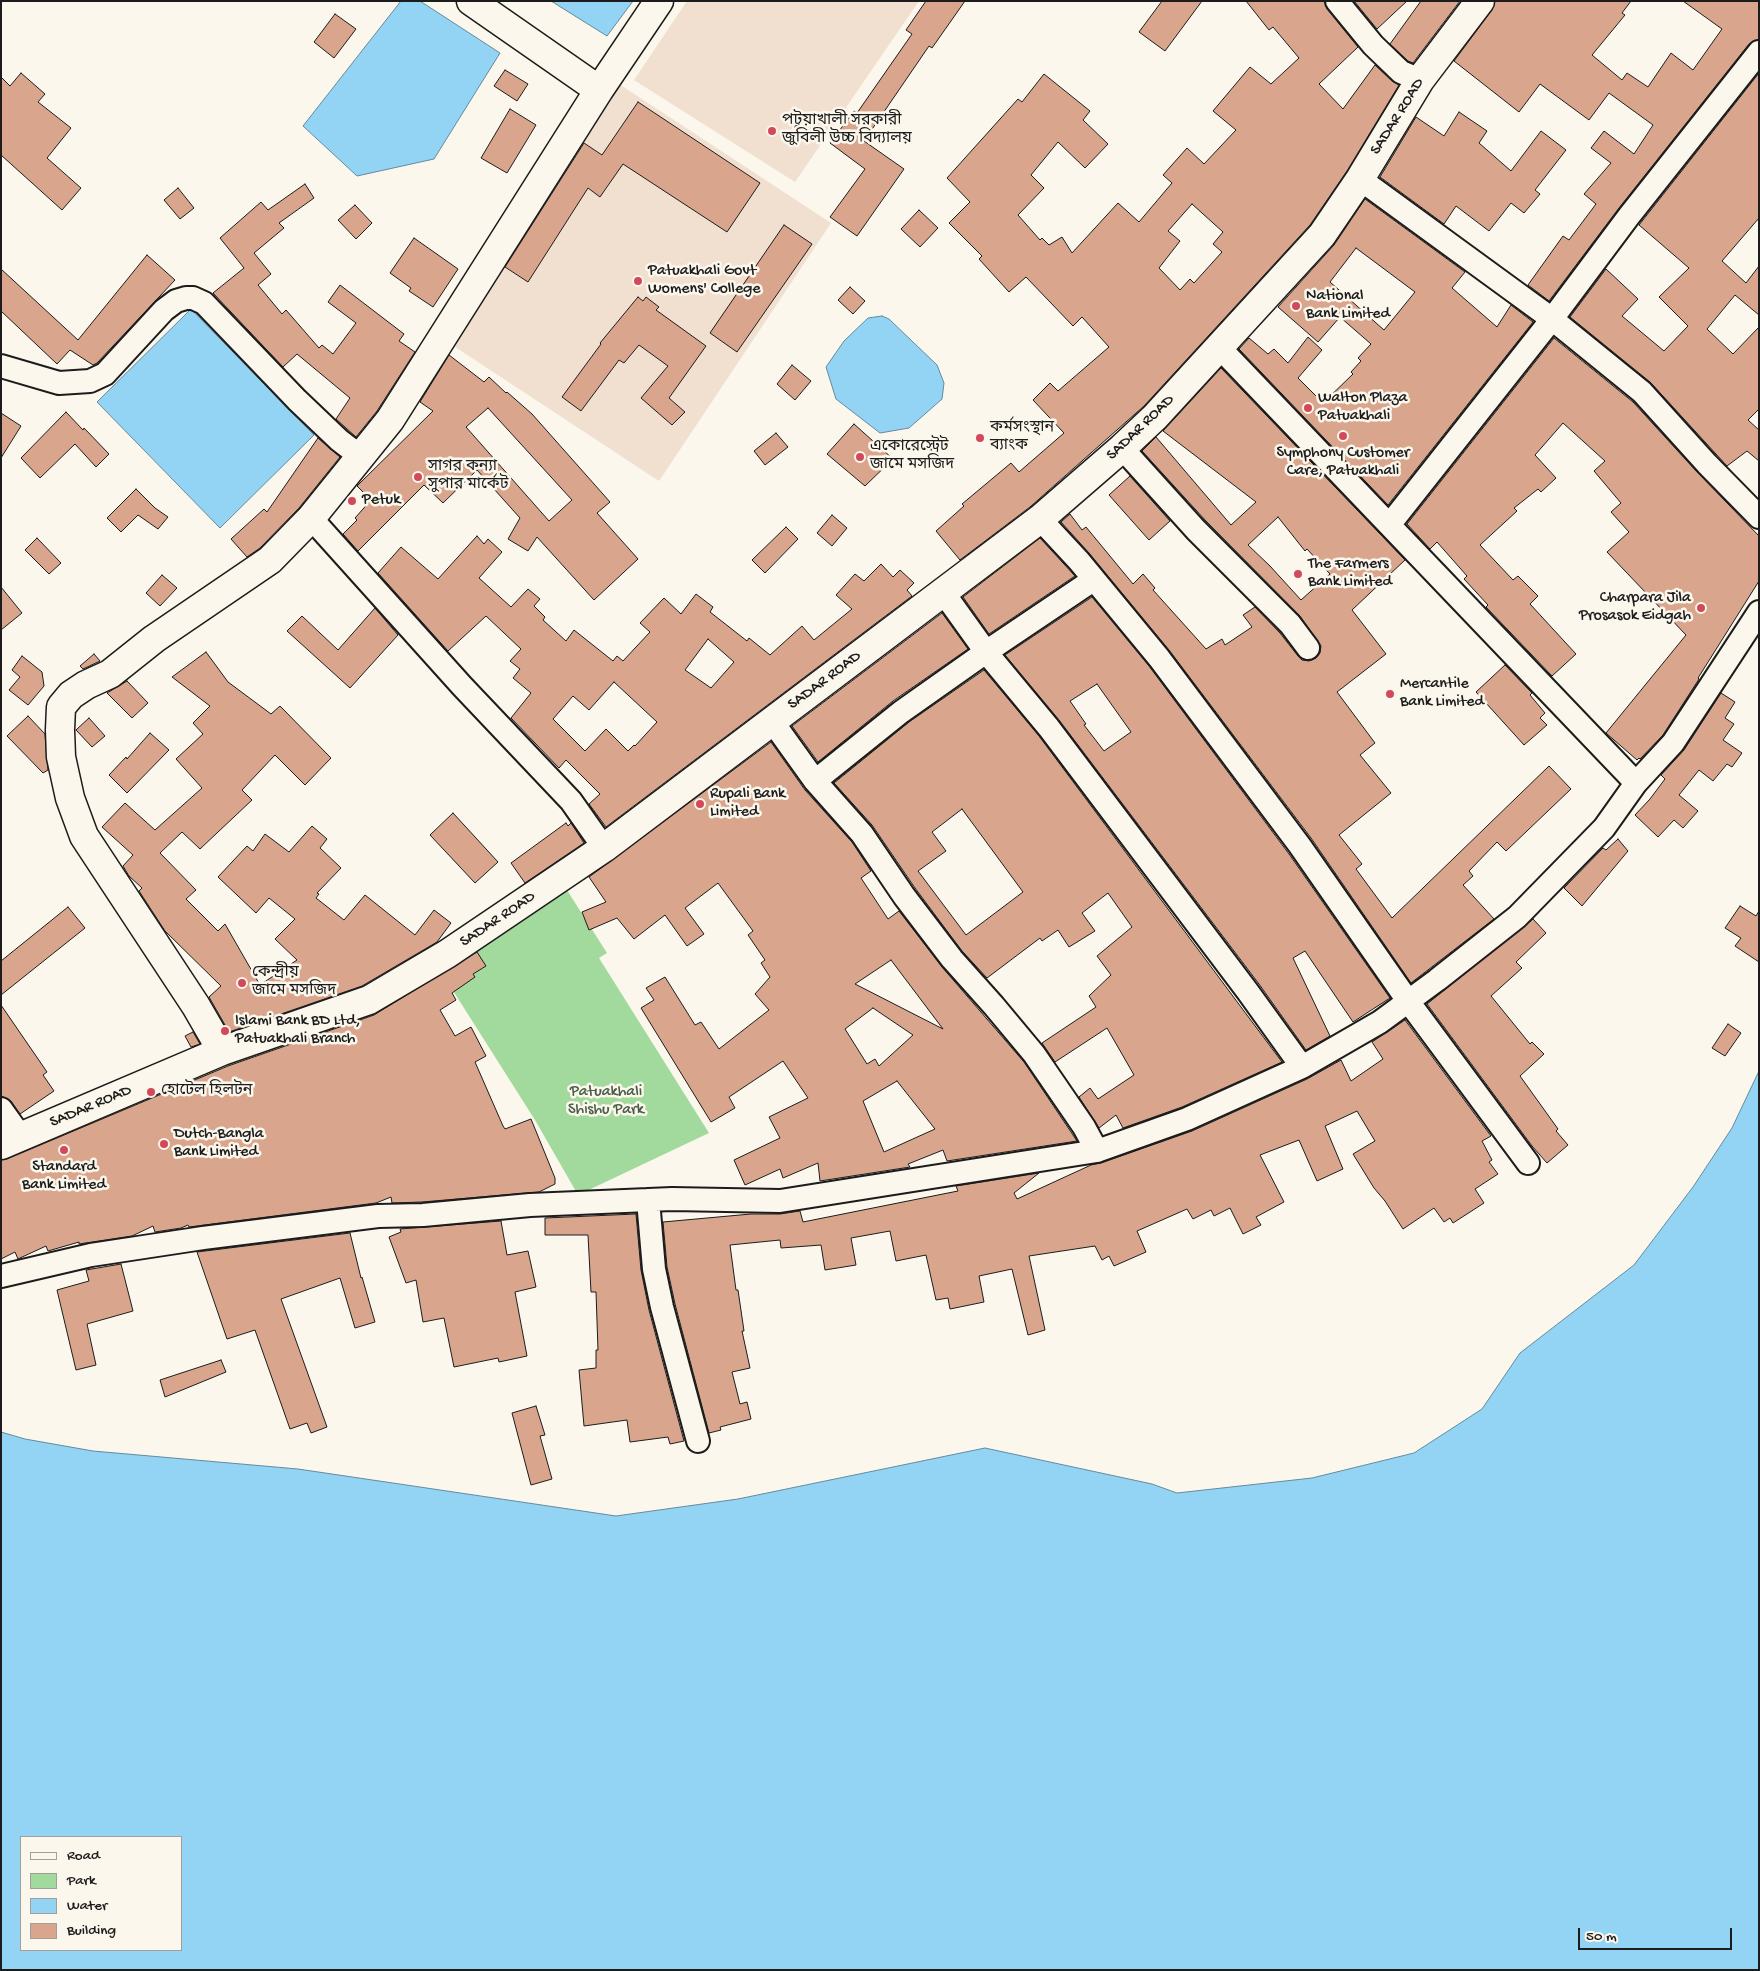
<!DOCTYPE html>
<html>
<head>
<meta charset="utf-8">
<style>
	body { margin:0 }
	#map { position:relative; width:1760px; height:1971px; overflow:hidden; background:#fbf7ec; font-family:"Gochi Hand",sans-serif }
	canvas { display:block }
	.frame { position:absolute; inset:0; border:2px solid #1c1c1c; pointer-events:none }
	.legend { position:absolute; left:20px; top:1836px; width:162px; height:115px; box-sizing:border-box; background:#fbf7ec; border:1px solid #a29f99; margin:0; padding:6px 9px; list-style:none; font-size:15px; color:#1c1c1c }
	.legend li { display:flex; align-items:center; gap:10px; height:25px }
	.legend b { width:25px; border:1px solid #a29f99 }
	.scale { position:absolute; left:1578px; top:1928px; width:154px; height:22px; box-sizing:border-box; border:2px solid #1c1c1c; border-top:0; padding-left:6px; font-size:15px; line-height:18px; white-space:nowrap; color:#1c1c1c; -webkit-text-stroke:4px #fbf7ec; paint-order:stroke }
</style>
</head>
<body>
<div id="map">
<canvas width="1760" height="1971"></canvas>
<div class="frame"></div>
<ul class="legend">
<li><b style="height:6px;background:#fbf7ec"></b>Road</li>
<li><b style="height:14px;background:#a2da9e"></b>Park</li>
<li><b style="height:14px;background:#93d3f4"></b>Water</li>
<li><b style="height:14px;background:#d9a68d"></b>Building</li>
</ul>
<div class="scale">50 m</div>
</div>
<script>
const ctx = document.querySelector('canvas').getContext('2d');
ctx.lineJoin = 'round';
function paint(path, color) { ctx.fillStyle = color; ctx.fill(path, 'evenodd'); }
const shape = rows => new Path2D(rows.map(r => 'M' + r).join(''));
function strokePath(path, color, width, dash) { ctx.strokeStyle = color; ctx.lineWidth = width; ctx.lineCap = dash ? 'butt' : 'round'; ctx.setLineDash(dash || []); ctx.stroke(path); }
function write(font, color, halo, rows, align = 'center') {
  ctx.font = font + ' "Gochi Hand","Noto Sans Bengali",sans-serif'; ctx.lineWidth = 5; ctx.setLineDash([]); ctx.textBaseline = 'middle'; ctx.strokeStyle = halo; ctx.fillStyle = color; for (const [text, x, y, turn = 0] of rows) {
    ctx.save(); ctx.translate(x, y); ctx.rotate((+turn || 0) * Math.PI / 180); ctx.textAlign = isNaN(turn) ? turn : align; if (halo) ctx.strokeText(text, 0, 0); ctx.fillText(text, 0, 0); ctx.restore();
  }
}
paint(shape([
	[687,1,919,1,795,182,634,80],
	[616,82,831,223,659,481,446,341],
	[638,102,760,183,727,232,605,151],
	[584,143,607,158,575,204,552,188],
	[601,173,612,181,600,197,590,190],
	[549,192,575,209,528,282,502,266],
	[811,245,737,352,710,333],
	[638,297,643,301,646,297,658,307,651,316,658,322,623,363,600,343],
	[598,348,609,373,581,411,562,397],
	[653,384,685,411,673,425,641,398]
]), '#f1dfd0');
paint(shape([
	[565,887,607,953,599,958,709,1133,578,1195,535,1120,438,967]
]), '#a2da9e');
const water = shape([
	[401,1,420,1,500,53,434,159,357,176,303,126,401,1],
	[551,1,633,1,607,36,551,1],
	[191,309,314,435,220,528,97,402,191,309],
	[882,316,889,319,937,365,944,383,942,399,909,428,880,433,836,399,826,367,844,341,868,318,882,316],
	[1759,1071,1759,1970,1,1970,1,1432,25,1439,93,1451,298,1469,616,1516,738,1499,985,1448,1152,1484,1177,1493,1312,1478,1414,1453,1482,1409,1520,1353,1634,1265,1693,1187,1732,1128,1759,1071],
	[181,1837,181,1950,21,1950,21,1837,181,1837]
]);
paint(water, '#93d3f4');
strokePath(water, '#638a9e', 1);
const building = shape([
	[926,1,965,1,932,48,929,46,864,141,904,169,857,236,830,217,865,169,830,143,854,111,857,113,912,34,906,30,926,1],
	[1162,1,1202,1,1165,51,1139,32,1162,1],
	[1246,1,1324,1,1327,9,1358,47,1319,84,1343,109,1375,65,1392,81,1399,85,1347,171,1310,225,1144,406,1030,507,960,560,936,531,964,506,962,504,1011,463,1019,472,1064,433,1033,400,1050,383,1058,391,1109,347,1082,317,1073,326,1026,277,1009,292,979,259,982,256,949,223,970,202,947,178,1018,99,1022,102,1044,74,1090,111,1083,120,1108,144,1085,168,1058,142,1031,175,1044,188,1018,215,1040,240,1042,238,1049,245,1062,237,1072,253,1118,203,1139,222,1172,183,1163,175,1187,148,1204,164,1236,130,1213,111,1250,67,1271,84,1299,58,1273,27,1269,30,1246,1],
	[1192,204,1223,232,1213,244,1222,252,1194,283,1190,279,1180,290,1159,268,1180,241,1168,231,1192,204],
	[1354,1,1407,1,1377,29,1354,1],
	[1421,1,1460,1,1413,63,1408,61,1390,44,1421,1],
	[1495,1,1631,1,1622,13,1625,15,1592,55,1622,80,1627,73,1648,87,1671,53,1693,70,1722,29,1683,1,1759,1,1759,39,1749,44,1619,208,1549,301,1528,285,1563,236,1569,240,1596,204,1584,194,1611,163,1591,148,1604,131,1634,154,1653,125,1609,93,1589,120,1540,84,1519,112,1454,61,1492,10,1495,1],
	[335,14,356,29,334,58,314,42,335,14],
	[505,70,528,84,517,101,494,86,505,70],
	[21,73,45,94,38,102,71,128,47,158,81,188,62,210,1,155,1,77,10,86,21,73],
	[1759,73,1759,218,1722,261,1746,283,1759,266,1759,315,1735,295,1707,329,1733,354,1759,327,1759,409,1748,420,1759,430,1759,461,1747,451,1727,466,1650,382,1570,317,1606,269,1638,299,1622,316,1664,351,1688,326,1659,297,1689,268,1639,225,1759,73],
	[638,102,760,183,727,232,623,164,600,197,588,188,528,282,505,267,584,143,602,155,638,102],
	[510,109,536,125,507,173,481,158,510,109],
	[1459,112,1487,131,1479,143,1511,171,1541,131,1566,150,1535,190,1540,194,1524,213,1511,203,1489,231,1456,206,1444,224,1380,177,1416,117,1444,136,1459,112],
	[305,184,314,198,279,223,284,228,254,253,271,274,258,285,282,314,286,310,319,348,322,345,333,354,356,323,328,302,340,285,404,334,399,341,415,352,377,411,356,437,336,419,350,398,297,354,283,367,213,293,244,268,220,238,261,202,268,210,305,184],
	[178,188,194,208,180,219,164,200,178,188],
	[1365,199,1465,272,1452,288,1497,327,1511,305,1533,322,1388,505,1239,349,1249,338,1268,354,1274,349,1288,363,1308,337,1322,350,1298,378,1323,403,1353,374,1351,372,1361,361,1358,358,1371,344,1340,317,1318,342,1278,307,1334,245,1365,199],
	[1356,248,1415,292,1384,330,1330,282,1356,248],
	[355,205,372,223,356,239,338,220,355,205],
	[919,210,938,228,920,247,901,229,919,210],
	[784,225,812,244,737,352,710,333,784,225],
	[414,238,458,269,433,307,409,291,411,288,390,273,414,238],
	[147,255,175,280,97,363,93,365,70,350,57,364,1,311,1,269,78,340,147,255],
	[850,287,865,301,853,314,838,300,850,287],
	[638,297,643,301,646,297,659,307,656,310,706,346,669,398,685,412,672,425,641,398,668,366,639,345,624,363,619,360,581,411,562,397,601,344,600,343,638,297],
	[1554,338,1633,402,1698,473,1759,536,1759,581,1698,678,1699,679,1663,735,1640,759,1639,758,1637,760,1606,733,1686,635,1607,552,1629,532,1611,512,1621,503,1594,471,1605,461,1563,423,1535,455,1556,478,1541,492,1538,489,1514,508,1517,511,1480,545,1513,580,1518,576,1538,596,1530,604,1576,654,1552,676,1486,607,1488,605,1464,579,1467,576,1437,542,1430,549,1407,524,1554,338],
	[449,355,484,382,489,377,506,393,507,392,532,414,610,502,597,513,638,559,594,600,537,537,528,551,508,539,520,518,477,470,443,503,424,485,358,551,343,534,357,520,355,518,371,500,357,486,433,411,420,402,449,355],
	[488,408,572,500,549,521,466,427,488,408],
	[792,365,811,381,795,400,777,384,792,365],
	[1221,368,1405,560,1352,610,1386,654,1337,692,1375,743,1360,755,1391,793,1339,835,1362,864,1356,869,1392,918,1549,766,1571,789,1506,851,1497,842,1469,871,1473,876,1463,885,1494,919,1411,983,1311,838,1169,650,1089,553,1061,522,1070,514,1082,530,1086,527,1133,584,1143,574,1155,588,1153,590,1206,649,1222,639,1225,645,1252,627,1243,615,1255,607,1280,633,1298,656,1302,660,1309,661,1316,658,1320,653,1321,646,1300,616,1206,521,1142,451,1156,437,1231,525,1256,502,1163,431,1221,368],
	[1278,517,1305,551,1307,549,1330,574,1301,600,1270,566,1248,545,1278,517],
	[66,412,83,430,84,428,109,454,96,467,75,444,40,478,21,458,66,412],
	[1,413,21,426,1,458,1,413],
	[854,424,893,459,865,486,827,454,854,424],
	[776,433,788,447,765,465,754,451,776,433],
	[318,438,340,457,299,508,260,548,247,557,231,539,264,509,267,512,318,438],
	[1130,476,1170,521,1149,540,1109,495,1130,476],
	[136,489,155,508,168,517,158,529,138,515,121,532,107,518,136,489],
	[832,515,847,528,832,546,817,533,832,515],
	[786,527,798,539,765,573,752,560,786,527],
	[477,536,484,544,488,539,502,552,479,578,511,607,528,589,540,599,534,606,545,617,543,620,566,641,574,630,613,661,617,656,623,661,650,632,640,623,664,598,681,614,696,594,713,607,710,612,747,641,749,638,770,655,802,626,814,640,852,609,836,595,855,574,864,581,881,564,893,577,900,570,914,583,907,590,912,596,606,827,589,804,600,794,566,760,559,768,511,718,531,693,513,678,520,669,510,661,521,649,486,616,448,651,378,573,401,547,438,579,477,536],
	[708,639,734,662,711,688,685,670,708,639],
	[614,682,657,722,635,746,634,745,628,751,606,729,585,751,553,719,573,696,589,710,614,682],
	[37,538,61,563,49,574,25,550,37,538],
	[1040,538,1075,576,989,634,963,597,1040,538],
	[162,575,177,588,160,606,146,593,162,575],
	[1,587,22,613,1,630,1,587],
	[1092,597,1149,666,1289,854,1390,998,1353,1022,1305,951,1293,958,1330,1036,1306,1050,1259,984,1059,720,1005,655,1092,597],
	[1097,684,1131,732,1104,751,1084,725,1086,724,1070,701,1097,684],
	[375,608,398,635,350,688,287,631,302,616,338,650,375,608],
	[942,613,968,649,893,701,818,762,792,726,942,613],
	[206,652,228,682,271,714,280,706,331,758,305,785,275,755,242,790,252,800,200,849,182,832,160,853,196,890,186,899,218,931,225,924,260,985,297,960,275,939,295,919,269,898,256,913,218,877,247,846,253,851,265,834,289,852,312,826,327,839,320,848,341,868,317,893,319,894,316,898,344,920,365,895,415,935,434,910,451,923,437,942,362,986,229,1032,209,997,221,986,165,931,139,891,142,888,129,876,123,866,133,855,102,827,125,803,155,830,202,788,176,759,203,734,193,723,210,706,172,677,206,652],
	[94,654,100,661,83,669,80,666,94,654],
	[22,656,42,672,44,686,28,705,9,690,20,677,12,670,22,656],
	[1505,665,1532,693,1530,695,1545,713,1540,718,1547,725,1524,745,1476,692,1505,665],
	[984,670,1039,736,1282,1062,1182,1107,1123,1128,1116,1115,1099,1128,1079,1097,1090,1088,1098,1099,1134,1075,1107,1028,1055,1062,1042,1043,1096,1007,1089,996,1111,975,1097,956,1132,927,1108,893,1082,913,1095,931,1069,947,1058,930,1042,941,1040,938,987,978,962,951,915,888,872,825,834,783,909,722,984,670],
	[962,809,1023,892,966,935,918,871,946,851,932,832,962,809],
	[127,681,148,703,132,718,107,693,127,681],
	[1721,693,1735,702,1725,718,1734,724,1723,740,1742,753,1732,767,1727,764,1713,781,1699,770,1679,795,1698,811,1683,828,1674,820,1658,837,1635,815,1650,799,1665,779,1661,775,1684,750,1721,693],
	[28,716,45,734,48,770,43,773,7,736,28,716],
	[89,718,105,736,92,747,76,730,89,718],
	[150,733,169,750,127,793,109,775,126,757,127,759,150,733],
	[771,742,805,790,852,842,871,871,861,878,888,919,899,911,942,967,1024,1062,1077,1141,947,1161,943,1150,908,1164,910,1167,820,1181,818,1163,783,1178,780,1169,745,1185,734,1160,780,1138,769,1117,808,1098,783,1061,729,1097,735,1108,711,1122,641,1008,654,1000,646,988,665,977,695,1025,701,1022,719,1049,769,1010,755,994,770,977,761,963,765,960,748,935,753,931,718,883,685,908,704,934,687,946,665,915,634,939,617,918,589,930,582,912,606,902,589,877,771,742],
	[891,960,943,1029,855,984,891,960],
	[873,1008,913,1035,879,1066,875,1059,867,1064,845,1029,873,1008],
	[897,1081,935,1129,884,1152,863,1101,897,1081],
	[453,813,498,862,475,883,430,835,453,813],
	[566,823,568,826,571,823,584,843,525,883,511,863,566,823],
	[1618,839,1628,851,1582,906,1564,888,1603,848,1606,850,1618,839],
	[1740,906,1756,916,1759,911,1759,962,1735,946,1741,938,1725,928,1740,906],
	[68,907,85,928,1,995,1,961,68,907],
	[1533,919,1546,933,1516,962,1522,968,1491,996,1530,1044,1532,1042,1544,1054,1520,1076,1558,1129,1556,1131,1568,1145,1547,1163,1532,1146,1427,1004,1533,919],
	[477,952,486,966,473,974,475,977,452,993,456,1000,440,1010,455,1036,471,1027,486,1056,475,1062,503,1126,505,1129,531,1119,555,1178,555,1184,539,1192,422,1202,392,1203,391,1197,376,1203,189,1227,188,1225,181,1228,155,1232,153,1226,132,1236,79,1244,79,1242,48,1251,46,1246,20,1258,18,1259,15,1252,1,1259,1,1160,7,1159,228,1066,374,1015,477,952],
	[1,1005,47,1072,43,1075,54,1091,20,1114,11,1101,1,1096,1,1005],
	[1405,1020,1491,1136,1482,1141,1492,1160,1489,1162,1498,1174,1475,1189,1484,1203,1453,1223,1450,1218,1444,1222,1434,1208,1403,1229,1385,1201,1374,1188,1353,1154,1375,1141,1357,1111,1325,1126,1343,1169,1317,1181,1299,1140,1260,1155,1284,1202,1256,1217,1261,1225,1243,1234,1230,1208,1214,1216,1211,1210,1193,1219,1187,1209,1137,1231,1146,1252,1114,1266,1109,1256,1102,1260,1095,1246,1029,1256,1045,1330,1028,1335,1012,1269,979,1276,984,1302,950,1309,948,1298,936,1300,926,1255,896,1261,890,1231,851,1238,856,1265,825,1270,821,1245,781,1248,780,1240,730,1245,736,1290,738,1290,744,1331,742,1331,750,1368,732,1372,740,1404,747,1402,751,1419,720,1427,721,1430,709,1433,675,1304,667,1267,663,1222,751,1214,780,1214,800,1211,803,1222,958,1191,956,1186,1039,1173,1014,1193,1017,1199,1091,1165,1101,1163,1192,1131,1307,1079,1341,1060,1351,1081,1383,1059,1372,1042,1405,1020],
	[1728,1024,1741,1033,1725,1056,1712,1048,1728,1024],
	[193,1032,200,1044,191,1047,185,1036,193,1032],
	[636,1214,641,1270,649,1310,684,1441,670,1444,668,1437,630,1442,627,1420,584,1426,579,1370,596,1368,596,1350,598,1350,596,1292,591,1292,588,1235,545,1235,545,1218,636,1214],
	[501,1221,507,1255,528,1251,536,1287,515,1292,527,1356,499,1362,498,1358,454,1367,444,1318,423,1322,416,1280,406,1283,389,1237,401,1232,400,1229,501,1221],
	[350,1233,361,1278,362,1277,375,1322,355,1328,340,1278,281,1299,327,1427,311,1433,307,1423,290,1429,255,1330,227,1339,197,1252,350,1233],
	[121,1264,133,1311,87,1324,96,1365,76,1370,57,1290,89,1281,86,1270,121,1264],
	[221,1360,226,1372,165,1397,160,1380,221,1360],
	[536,1406,545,1435,540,1436,552,1479,531,1485,512,1413,536,1406]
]);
paint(building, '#d9a68d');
strokePath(building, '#1c1c1c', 1);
const street = shape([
	[1337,1,1373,45,1401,72,1420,80],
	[1759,52,1629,216,1552,319,1642,392,1707,464,1759,517],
	[1360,179,1552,319,1390,524],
	[1219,347,1636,783],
	[1,366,59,383,90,381,105,374,164,310,176,301,186,298,193,298,204,303,297,400,339,440,361,457],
	[1122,448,1196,530,1290,624,1308,648],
	[311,518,462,686,571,801,604,848],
	[1040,519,1079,561,1159,658,1300,846,1408,1001,1528,1163],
	[943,592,986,652,1049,728,1248,992,1302,1067],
	[772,721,815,781,862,834,904,896,952,959,994,1006,1034,1054,1084,1127,1097,1151],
	[815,781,901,712,986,652,1093,580],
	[1,1109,21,1137],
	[648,1200,654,1269,662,1307,698,1441],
	[1,1276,91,1255,203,1238,378,1216,423,1215,530,1205,672,1199,780,1201,1097,1151,1187,1119,1302,1067,1380,1022,1437,980,1517,917,1604,828,1636,783,1673,743,1759,612]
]);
const secondary = shape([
	[471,1,599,90],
	[222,1051,196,1006,84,836,70,798,61,757,60,730,61,707,71,695,86,685,110,674,154,639,270,560,311,518,390,420,599,90,659,1],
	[1,1145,222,1051,369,1000,447,954,604,848,1040,519,1122,448,1155,417,1322,235,1360,179,1420,80,1480,1]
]);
strokePath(street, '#1c1c1c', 26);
strokePath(secondary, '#1c1c1c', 31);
strokePath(street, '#fbf7ec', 22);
strokePath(secondary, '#fbf7ec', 28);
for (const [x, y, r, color] of [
	[772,131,5,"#d1495b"],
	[638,281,5,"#d1495b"],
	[1296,306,5,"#d1495b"],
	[1308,408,5,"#d1495b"],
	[1343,436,5,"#d1495b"],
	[980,438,5,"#d1495b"],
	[860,457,5,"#d1495b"],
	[418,477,5,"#d1495b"],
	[352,501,5,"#d1495b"],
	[1298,574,5,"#d1495b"],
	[1701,608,5,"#d1495b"],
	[1390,694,5,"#d1495b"],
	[700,804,5,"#d1495b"],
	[242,983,5,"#d1495b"],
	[225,1031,5,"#d1495b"],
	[151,1092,5,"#d1495b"],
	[164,1144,5,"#d1495b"],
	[64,1150,5,"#d1495b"]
]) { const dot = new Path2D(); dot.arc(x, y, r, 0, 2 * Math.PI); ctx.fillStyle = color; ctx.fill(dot); strokePath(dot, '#fbf7ec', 2); }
write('16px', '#1c1c1c', '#fbf7ec', [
	["SADAR ROAD",1398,117,-58],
	["SADAR ROAD",1141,428,-44],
	["SADAR ROAD",825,681,-37],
	["SADAR ROAD",498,920,-34],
	["SADAR ROAD",91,1107,-23]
]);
write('16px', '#1c1c1c', '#fbf7ec', [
	["পটুয়াখালী সরকারী",782,122],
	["জুবিলী উচ্চ বিদ্যালয়",782,140],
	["Patuakhali Govt",648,272],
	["Womens' College",648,290],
	["National",1306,297],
	["Bank Limited",1306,315],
	["Walton Plaza",1318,399],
	["Patuakhali",1318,417],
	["কর্মসংস্থান",990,429],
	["ব্যাংক",990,447],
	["একোরেস্ট্রেট",870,448],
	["জামে মসজিদ",870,466],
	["Symphony Customer",1343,454,"center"],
	["Care, Patuakhali",1343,472,"center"],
	["সাগর কন্যা",428,468],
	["সুপার মার্কেট",428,486],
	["Petuk",362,501],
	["The Farmers",1308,565],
	["Bank Limited",1308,583],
	["Charpara Jila",1691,599,"right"],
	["Prosasok Eidgah",1691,617,"right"],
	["Mercantile",1400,685],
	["Bank Limited",1400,703],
	["Rupali Bank",710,795],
	["Limited",710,813],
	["কেন্দ্রীয়",252,974],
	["জামে মসজিদ",252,992],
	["Islami Bank BD Ltd,",235,1022],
	["Patuakhali Branch",235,1040],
	["হোটেল হিলটন",161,1092],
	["Dutch-Bangla",174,1135],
	["Bank Limited",174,1153],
	["Standard",64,1168,"center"],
	["Bank Limited",64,1186,"center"]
], 'left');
write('16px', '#4b5e4a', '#fbf7ec', [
	["Patuakhali",606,1093],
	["Shishu Park",606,1111]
]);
</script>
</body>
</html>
